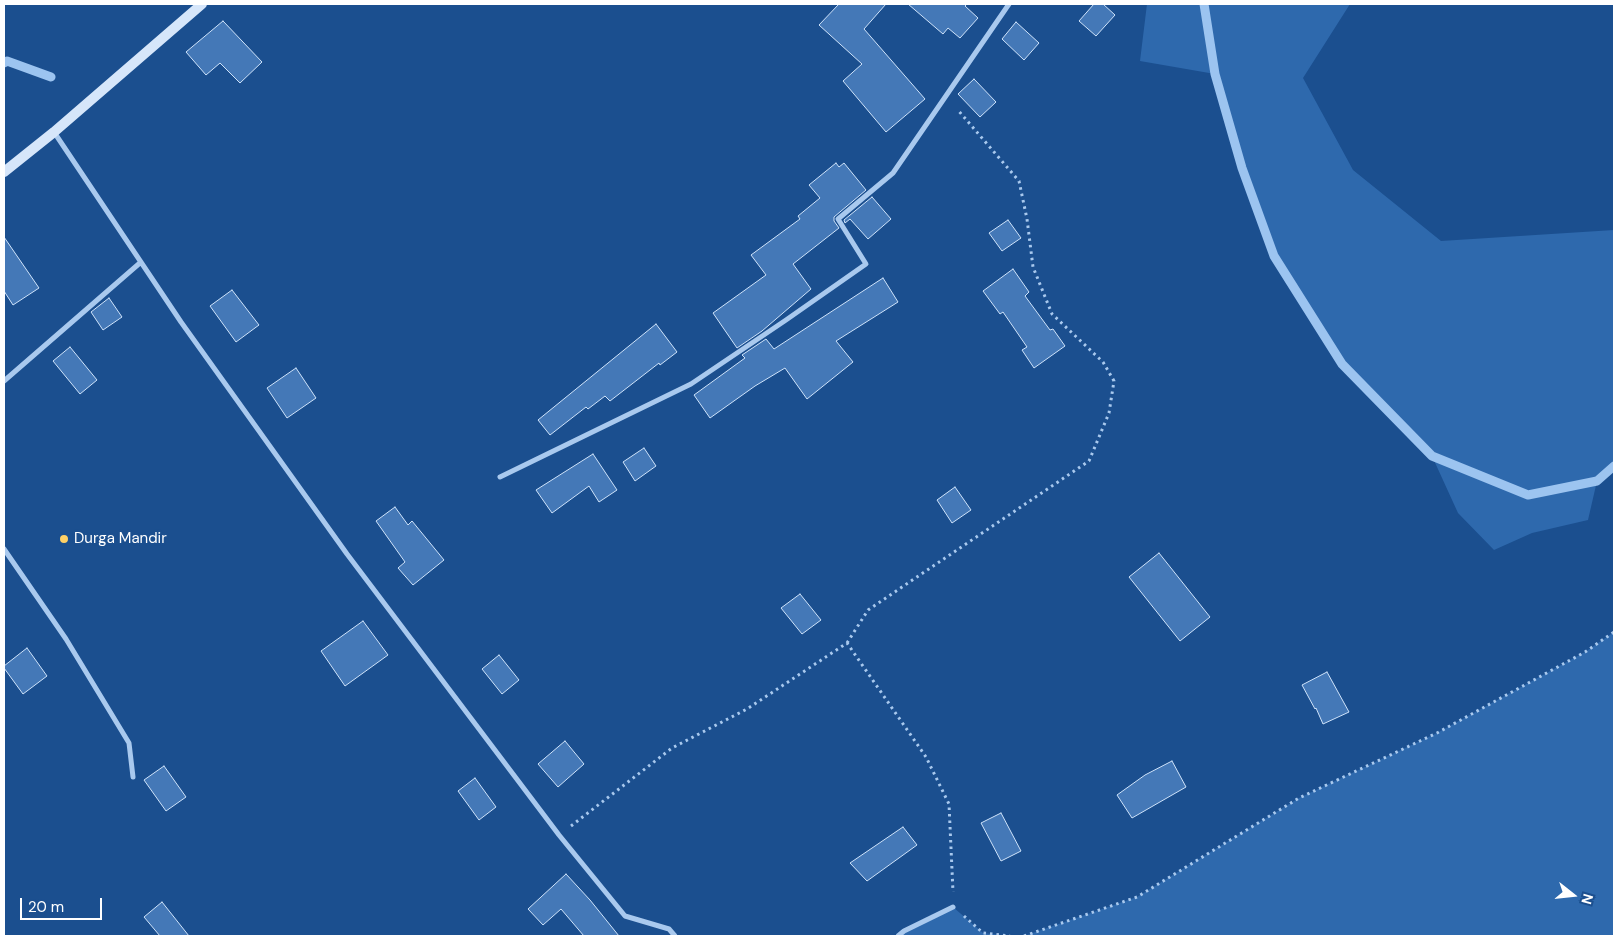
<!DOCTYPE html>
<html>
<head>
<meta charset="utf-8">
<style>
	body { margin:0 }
	#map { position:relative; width:1618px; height:940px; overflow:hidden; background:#1b4f8f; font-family:"DM Sans",sans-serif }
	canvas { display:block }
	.frame { position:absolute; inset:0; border:5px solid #fff; pointer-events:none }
	.north { position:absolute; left:1548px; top:870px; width:50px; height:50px; -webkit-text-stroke:4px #1b4f8f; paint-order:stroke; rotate:106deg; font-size:14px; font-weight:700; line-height:20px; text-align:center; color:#fff }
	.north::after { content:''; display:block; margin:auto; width:18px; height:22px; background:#fff; clip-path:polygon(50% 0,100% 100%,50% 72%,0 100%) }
	.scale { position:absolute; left:20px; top:898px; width:82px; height:22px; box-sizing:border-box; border:2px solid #fff; border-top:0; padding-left:6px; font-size:15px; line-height:18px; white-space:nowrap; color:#fff; -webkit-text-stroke:4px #1b4f8f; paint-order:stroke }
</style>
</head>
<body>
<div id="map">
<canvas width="1618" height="940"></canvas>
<div class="frame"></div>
<div class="north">N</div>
<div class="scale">20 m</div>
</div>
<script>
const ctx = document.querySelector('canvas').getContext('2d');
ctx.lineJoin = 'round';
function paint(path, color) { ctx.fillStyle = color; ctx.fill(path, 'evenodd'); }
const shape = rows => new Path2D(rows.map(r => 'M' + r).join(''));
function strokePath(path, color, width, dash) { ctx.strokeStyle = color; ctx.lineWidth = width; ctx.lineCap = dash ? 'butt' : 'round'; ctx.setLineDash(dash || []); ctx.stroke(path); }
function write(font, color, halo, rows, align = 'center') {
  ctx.font = font + ' "DM Sans",sans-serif'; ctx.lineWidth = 4.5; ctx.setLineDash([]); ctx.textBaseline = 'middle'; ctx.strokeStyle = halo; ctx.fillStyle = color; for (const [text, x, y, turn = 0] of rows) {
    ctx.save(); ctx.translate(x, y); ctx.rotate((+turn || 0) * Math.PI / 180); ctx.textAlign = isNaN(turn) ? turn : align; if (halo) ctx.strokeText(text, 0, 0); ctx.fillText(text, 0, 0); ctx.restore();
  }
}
paint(shape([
	[1147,4,1350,4,1303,78,1353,170,1441,241,1614,230,1614,466,1597,481,1588,520,1532,533,1494,550,1458,513,1432,456,1342,364,1274,256,1242,168,1215,74,1140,61],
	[1614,632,1614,936,1024,936,1137,897,1299,798,1437,733,1585,652],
	[953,907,983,933,1010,936,898,936]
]), '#2e69ad');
strokePath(shape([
	[1204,4,1215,74,1242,168,1274,256,1342,364,1432,456,1528,495,1597,481,1614,466],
	[4,63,7,61,51,77]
]), '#9cc4f0', 9);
const building = shape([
	[839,4,886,4,864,29,925,99,886,132,843,81,862,64,819,25,839,4],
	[908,4,967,4,965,6,978,18,960,38,948,28,943,34,908,4],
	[1094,4,1103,4,1115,15,1096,36,1079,21,1094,4],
	[223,21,262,62,240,83,220,63,206,75,186,52,223,21],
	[1016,22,1039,43,1024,60,1002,39,1016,22],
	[974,79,996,102,980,117,958,94,974,79],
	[836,163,839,167,844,163,866,190,834,217,834,221,839,228,793,264,811,289,762,331,737,348,713,313,766,275,751,255,800,219,798,216,820,198,809,185,836,163],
	[872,197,891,219,868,239,850,219,845,223,844,220,872,197],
	[1008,220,1021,238,1002,251,989,233,1008,220],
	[4,237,39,288,13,305,4,291,4,237],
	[1013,269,1029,292,1025,296,1050,330,1053,329,1065,346,1034,368,1022,350,1027,347,1003,312,1000,314,983,291,1013,269],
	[883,278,898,302,836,341,853,362,807,399,785,368,755,386,710,418,694,395,745,358,742,355,766,339,774,349,883,278],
	[232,290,259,325,236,342,210,306,232,290],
	[109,298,122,317,103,330,91,312,109,298],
	[656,324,677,352,660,365,659,363,610,401,605,396,588,409,586,407,550,435,538,420,656,324],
	[70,347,97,380,80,394,53,361,70,347],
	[296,368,316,398,287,418,267,388,296,368],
	[644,448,656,466,635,481,623,462,644,448],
	[593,454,617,490,599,502,589,486,552,513,536,490,593,454],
	[955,487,971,510,952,523,937,500,955,487],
	[395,507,408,525,412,521,444,560,413,585,398,568,405,562,376,521,395,507],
	[1159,553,1210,617,1180,641,1129,577,1159,553],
	[800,594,821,620,802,634,781,608,800,594],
	[363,621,388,655,345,686,321,651,363,621],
	[27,648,47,676,23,694,4,668,4,666,27,648],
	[499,655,519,680,502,694,482,669,499,655],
	[1327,672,1349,712,1323,724,1316,708,1315,709,1302,685,1327,672],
	[565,741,584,764,558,787,538,764,565,741],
	[1172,761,1186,787,1132,818,1117,795,1145,775,1172,761],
	[164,766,186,797,166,811,144,780,164,766],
	[475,778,496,807,479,820,458,791,475,778],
	[1001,813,1021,851,1001,861,981,823,1001,813],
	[903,827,917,845,867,881,850,863,903,827],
	[566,874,590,900,619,936,584,936,561,909,543,925,528,909,566,874],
	[162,902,189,936,160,936,144,917,162,902]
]);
paint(building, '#4478b7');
strokePath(building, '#cfe3fa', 1);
strokePath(shape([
	[847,643,868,610,1089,461,1109,413,1114,381,1103,362,1052,314,1033,267,1027,219,1019,181,957,109],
	[571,826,672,748,747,709,847,643,926,757,949,804,953,892],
	[964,916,983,933,1010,936],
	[1024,936,1137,897,1299,798,1437,733,1585,652,1614,632]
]), '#a9c9ee', 3, [2.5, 4]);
strokePath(shape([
	[54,132,181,322,347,554,559,835,625,916,669,929,675,936],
	[4,381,141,262],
	[500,477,691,384,786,320,866,264,838,219,893,173,1009,4],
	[4,549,66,639,129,743,133,777],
	[898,936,904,931,953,907]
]), '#a9c9ee', 5);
strokePath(shape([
	[4,172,54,132,202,4]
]), '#d6e6fa', 10);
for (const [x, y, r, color] of [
	[64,539,5,"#ffd166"]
]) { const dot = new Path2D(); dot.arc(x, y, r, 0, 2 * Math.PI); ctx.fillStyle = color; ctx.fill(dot); strokePath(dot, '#1b4f8f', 2); }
write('15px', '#fff', '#1b4f8f', [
	["Durga Mandir",74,539]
], 'left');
</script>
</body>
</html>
